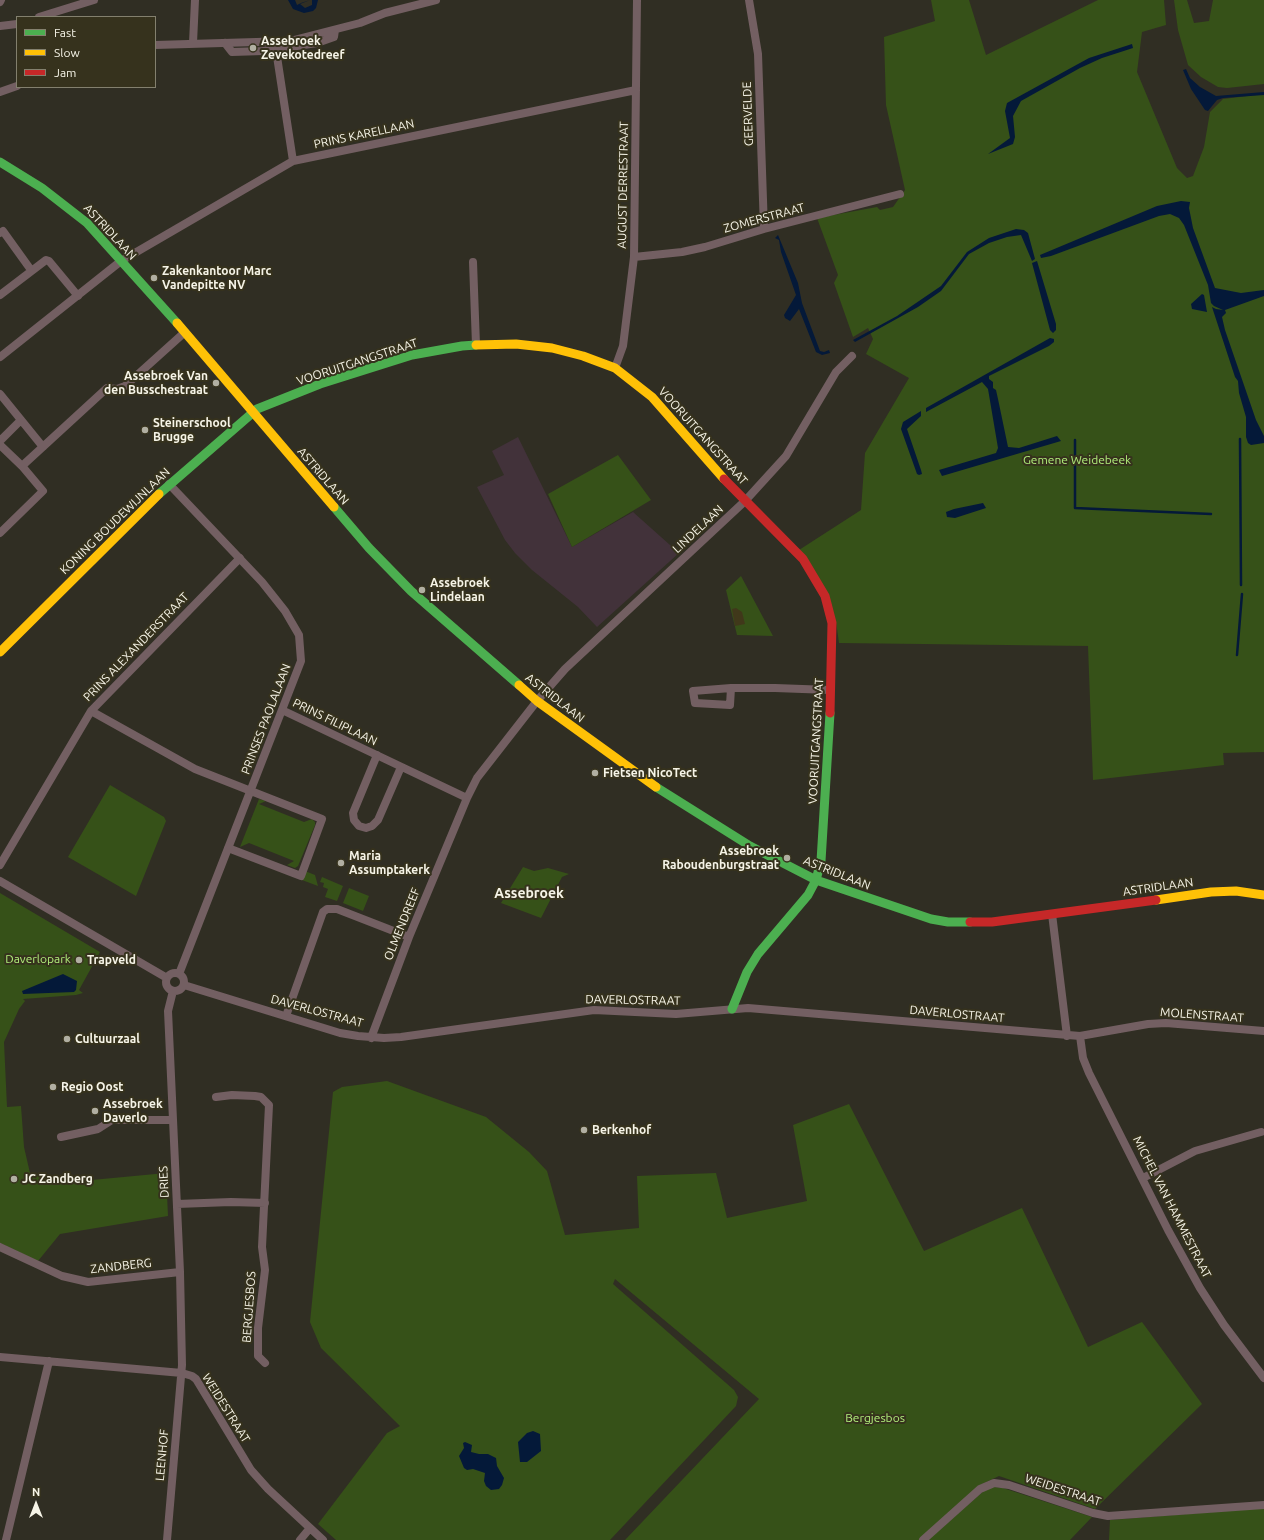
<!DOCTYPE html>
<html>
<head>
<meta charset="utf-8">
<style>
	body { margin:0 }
	#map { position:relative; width:1264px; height:1540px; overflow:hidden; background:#302e23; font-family:Ubuntu,sans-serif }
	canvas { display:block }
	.legend { position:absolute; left:16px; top:16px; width:140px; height:72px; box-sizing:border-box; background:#36321d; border:1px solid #83806e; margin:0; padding:5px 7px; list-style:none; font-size:12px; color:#f6f4e7 }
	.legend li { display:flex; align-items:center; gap:8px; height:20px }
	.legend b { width:20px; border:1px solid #83806e }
	.north { position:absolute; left:16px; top:1484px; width:40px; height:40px; -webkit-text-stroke:3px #36321d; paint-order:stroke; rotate:0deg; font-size:11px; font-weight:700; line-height:16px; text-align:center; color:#f6f4e7 }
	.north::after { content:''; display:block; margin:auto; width:14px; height:18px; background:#f6f4e7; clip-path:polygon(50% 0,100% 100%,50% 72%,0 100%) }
</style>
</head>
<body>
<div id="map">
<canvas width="1264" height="1540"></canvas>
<ul class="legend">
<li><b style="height:5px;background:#4caf50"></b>Fast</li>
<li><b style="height:5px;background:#ffc107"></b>Slow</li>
<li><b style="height:5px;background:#c62828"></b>Jam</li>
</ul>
<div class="north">N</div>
</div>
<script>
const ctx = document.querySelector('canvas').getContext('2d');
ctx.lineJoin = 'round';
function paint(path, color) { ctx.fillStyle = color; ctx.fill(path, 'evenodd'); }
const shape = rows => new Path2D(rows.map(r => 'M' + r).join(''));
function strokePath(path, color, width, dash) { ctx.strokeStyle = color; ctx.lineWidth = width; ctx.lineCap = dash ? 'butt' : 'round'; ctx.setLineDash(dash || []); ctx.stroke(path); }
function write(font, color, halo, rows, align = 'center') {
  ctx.font = font + ' Ubuntu,sans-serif'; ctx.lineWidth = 4; ctx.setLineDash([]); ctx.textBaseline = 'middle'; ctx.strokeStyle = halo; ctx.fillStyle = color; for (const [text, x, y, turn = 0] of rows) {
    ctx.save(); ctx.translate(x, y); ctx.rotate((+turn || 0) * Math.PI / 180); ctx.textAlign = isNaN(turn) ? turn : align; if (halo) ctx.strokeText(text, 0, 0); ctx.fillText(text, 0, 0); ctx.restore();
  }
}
paint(shape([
	[518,437,572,547,633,512,679,553,597,627,578,607,532,570,515,553,505,540,477,487,504,475,492,451]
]), '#42323a');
paint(shape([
	[931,0,969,0,986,55,1098,0,1164,0,1166,25,1142,32,1137,72,1177,168,1187,178,1193,176,1204,147,1210,112,1223,99,1264,94,1264,752,1223,753,1224,765,1093,780,1088,646,839,643,836,622,799,550,861,510,865,453,909,378,866,354,873,339,868,328,853,337,834,283,838,275,817,218,877,207,880,210,893,207,905,190,886,105,884,37,935,21],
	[1174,0,1187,0,1194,23,1209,21,1213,0,1264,0,1264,84,1227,88,1218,87,1201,77,1188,65,1178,30],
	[618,455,651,500,572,547,548,494],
	[741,576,773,636,737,635,726,590],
	[110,785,164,817,166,821,136,896,68,857],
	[259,799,266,801,259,804,304,822,312,819,315,822,315,825,298,866,295,868,287,865,294,861,249,843,240,847],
	[523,867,534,871,548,868,569,874,562,877,541,918,501,903],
	[305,871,315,875,318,886,302,880],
	[322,877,343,886,337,901,325,897,328,889,323,887,324,883,320,882],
	[349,888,369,896,363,911,343,903],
	[0,893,100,952,79,990,83,993,76,995,23,999,25,1001,19,1009,4,1042,7,1107,21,1106,24,1147,30,1173,60,1183,166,1173,168,1216,60,1234,38,1261,0,1243],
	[387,1081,486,1117,529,1152,547,1171,565,1235,639,1228,637,1176,716,1173,727,1218,807,1201,793,1125,849,1104,924,1251,1022,1208,1088,1347,1142,1322,1202,1404,1095,1509,999,1476,978,1486,926,1540,625,1540,759,1399,615,1279,613,1284,734,1390,738,1397,736,1406,610,1540,336,1540,318,1524,387,1433,400,1426,321,1348,310,1322,333,1092,342,1087],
	[994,1487,1003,1488,1092,1517,1070,1540,928,1540,986,1489],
	[1264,1508,1264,1540,1109,1540,1110,1520]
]), '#365118');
paint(shape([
	[736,608,742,612,745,624,735,626,732,609]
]), '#40381a');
paint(shape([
	[288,0,295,0,297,5,301,3,310,0,300,4,305,8,312,5,312,0,318,0,316,8,313,11,304,13,293,9],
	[1132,44,1133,48,1102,58,1080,68,1021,101,1013,116,1015,137,1013,144,988,154,1010,138,1005,111,1007,103,1089,58],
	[1186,69,1190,78,1200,87,1216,96,1264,92,1264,95,1223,98,1217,100,1208,111,1205,110,1191,89,1183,70],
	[1181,201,1190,202,1189,208,1193,228,1215,288,1241,293,1264,290,1264,296,1225,310,1226,313,1222,317,1225,330,1256,420,1264,436,1264,443,1251,445,1248,443,1246,437,1246,417,1239,393,1238,381,1235,377,1212,307,1216,309,1223,310,1214,306,1211,303,1208,285,1184,225,1179,218,1170,214,1159,216,1051,256,1041,258,1040,255,1157,206],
	[1016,229,1024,230,1028,233,1035,259,1032,261,1021,235,1007,237,989,243,969,254,941,291,918,307,855,342,853,340,897,316,941,286,967,252,989,238],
	[778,235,798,283,802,303,820,351,824,352,829,350,830,353,822,355,816,352,799,309,790,321,785,318,784,315,796,295,781,252,779,240,775,238],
	[1037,261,1056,324,1056,330,1053,333,1050,330,1032,263],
	[1202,294,1204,295,1207,312,1192,309,1191,304],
	[1050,338,1054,339,1054,342,1049,346,989,376,989,379,993,382,993,388,996,390,998,399,1008,447,1019,448,1057,436,1061,441,942,476,939,470,996,453,998,448,988,389,982,382,926,412,926,408],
	[921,411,921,416,907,429,921,470,922,474,919,475,917,474,901,429,903,422],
	[983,503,986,508,955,518,947,517,946,512,954,509],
	[63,974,77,981,76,990,74,992,23,994,22,991],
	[533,1431,540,1434,541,1451,527,1462,520,1462,518,1442,527,1433],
	[465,1442,472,1445,471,1452,479,1454,488,1454,496,1458,497,1466,504,1478,502,1485,499,1489,491,1490,486,1486,484,1481,485,1473,473,1469,467,1470,464,1468,459,1456,464,1448,463,1443]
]), '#041939');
strokePath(shape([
	[1240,439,1241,585],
	[1075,440,1075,508,1211,514],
	[1237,655,1242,594]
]), '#041939', 2.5);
strokePath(shape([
	[749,0,758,54,764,229],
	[0,2,1,0],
	[39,17,94,0],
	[0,26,17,24],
	[193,43,195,0],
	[225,43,232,52,263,51,317,43,334,37,335,30],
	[155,45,290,41,360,23,385,13,436,0],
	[276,45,276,50,293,161],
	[0,92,17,86],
	[0,233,3,231,31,270],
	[634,257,682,252,705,247,764,229,900,194],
	[473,262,476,345],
	[0,295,46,260,49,261,78,296],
	[0,357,121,261,293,161,636,90],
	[615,368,623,346,634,257,637,0],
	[0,394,43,447],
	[0,441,21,420],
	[0,445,22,466],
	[169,484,262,582,285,611,299,635,301,661,179,974],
	[0,533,43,491,22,466,107,388,117,389,125,386,185,332],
	[731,688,730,705,695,703,693,691,731,688,775,688,830,690],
	[282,710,467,798],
	[91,711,195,769,322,819,301,876,228,848],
	[377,755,353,813,354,820,359,826,366,828,372,826,378,820,401,767],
	[0,865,91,711,240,558],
	[0,881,167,978],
	[1052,914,1067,1036],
	'166 982a9 9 0 1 1 18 0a9 9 0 1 1-18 0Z',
	[184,985,340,1033,358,1036,384,1038,401,1037,594,1010,676,1014,748,1008,1080,1036,1148,1024,1166,1023,1264,1031],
	[286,1016,323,912,327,909,337,909,409,937],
	[1080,1036,1083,1058,1089,1073,1168,1230,1200,1288,1224,1325,1264,1378],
	[371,1038,409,937,467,798,477,778,537,701,565,669,745,501,786,456,836,372,852,356],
	[216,1097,232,1095,255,1096,261,1097,269,1105,262,1247,265,1270,258,1328,258,1356,265,1363],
	[61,1137,98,1129,112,1120,173,1120],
	[1143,1178,1195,1151,1261,1132],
	[177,1204,231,1202,265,1203],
	[0,1247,62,1276,88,1282,180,1272],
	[0,1357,182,1373,192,1376,196,1379,251,1470,268,1489,323,1540],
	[6,1540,49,1361],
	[167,1540,182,1365,180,1272,168,1011,173,991],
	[300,1540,310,1528],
	[923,1540,980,1489,994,1483,1009,1485,1093,1513,1108,1516,1264,1505]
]), '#735f62', 8);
strokePath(shape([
	[0,162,42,188,87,223,177,323],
	[159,494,257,409,320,384,412,355,462,346,476,345],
	[334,507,369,548,411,591,519,685],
	[656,787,750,846,816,880,931,919,948,922,970,922],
	[732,1009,747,972,758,954,808,895,816,880,821,861,830,713]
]), '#4caf50', 9);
strokePath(shape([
	[177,323,334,507],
	[476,345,516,344,552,348,583,356,615,368,652,397,724,479],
	[0,652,159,494],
	[519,685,537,701,656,787],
	[1156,900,1211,892,1236,891,1264,895]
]), '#ffc107', 9);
strokePath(shape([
	[724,479,803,559,825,596,832,623,830,713],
	[970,922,992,922,1156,900]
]), '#c62828', 9);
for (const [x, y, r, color] of [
	[253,48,4,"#b1afa2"],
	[154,278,4,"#b1afa2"],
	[216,383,4,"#b1afa2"],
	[145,430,4,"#b1afa2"],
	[422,590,4,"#b1afa2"],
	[595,773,4,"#b1afa2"],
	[787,858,4,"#b1afa2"],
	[341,863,4,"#b1afa2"],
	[79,960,4,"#b1afa2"],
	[67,1039,4,"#b1afa2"],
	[53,1087,4,"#b1afa2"],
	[95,1111,4,"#b1afa2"],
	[584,1130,4,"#b1afa2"],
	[14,1179,4,"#b1afa2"]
]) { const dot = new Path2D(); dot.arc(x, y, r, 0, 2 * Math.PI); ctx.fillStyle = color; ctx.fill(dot); strokePath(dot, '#36321d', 1.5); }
write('bold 12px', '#f6f4e7', '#36321d', [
	["Assebroek",261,41],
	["Zevekotedreef",261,55],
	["Zakenkantoor Marc",162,271],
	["Vandepitte NV",162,285],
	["Assebroek Van",208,376,"right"],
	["den Busschestraat",208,390,"right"],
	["Steinerschool",153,423],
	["Brugge",153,437],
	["Assebroek",430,583],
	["Lindelaan",430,597],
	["Fietsen NicoTect",603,773],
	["Assebroek",779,851,"right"],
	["Raboudenburgstraat",779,865,"right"],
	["Maria",349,856],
	["Assumptakerk",349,870],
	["Trapveld",87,960],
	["Cultuurzaal",75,1039],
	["Regio Oost",61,1087],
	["Assebroek",103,1104],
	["Daverlo",103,1118],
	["Berkenhof",592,1130],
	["JC Zandberg",22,1179]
], 'left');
write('12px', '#f6f4e7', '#36321d', [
	["GEERVELDE",748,114,-92],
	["PRINS KARELLAAN",364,134,-12],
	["AUGUST DERRESTRAAT",623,185,-89],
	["ZOMERSTRAAT",764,218,-15],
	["ASTRIDLAAN",110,232,47],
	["VOORUITGANGSTRAAT",357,362,-18],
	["VOORUITGANGSTRAAT",703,436,48],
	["ASTRIDLAAN",323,476,49],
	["KONING BOUDEWIJNLAAN",115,521,-44],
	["LINDELAAN",698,529,-43],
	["PRINS ALEXANDERSTRAAT",136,647,-46],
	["ASTRIDLAAN",555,698,38],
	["PRINSES PAOLALAAN",266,719,-69],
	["PRINS FILIPLAAN",335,722,26],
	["VOORUITGANGSTRAAT",816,741,-87],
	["ASTRIDLAAN",837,873,22],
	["ASTRIDLAAN",1158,887,-8],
	["OLMENDREEF",402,924,-68],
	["DAVERLOSTRAAT",633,1000,1],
	["DAVERLOSTRAAT",317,1011,15],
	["DAVERLOSTRAAT",957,1014,5],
	["MOLENSTRAAT",1202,1015,4],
	["DRIES",164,1182,-93],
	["MICHEL VAN HAMMESTRAAT",1172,1207,63],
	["ZANDBERG",121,1266,-6],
	["BERGJESBOS",249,1307,-86],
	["WEIDESTRAAT",226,1408,58],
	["LEENHOF",162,1455,-85],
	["WEIDESTRAAT",1063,1490,18]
]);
write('12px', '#b1ee7b', '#36321d', [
	["Gemene Weidebeek",1077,460],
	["Daverlopark",38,959],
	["Bergjesbos",875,1418]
]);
write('bold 14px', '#f6f4e7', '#36321d', [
	["Assebroek",529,893]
]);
</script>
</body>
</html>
